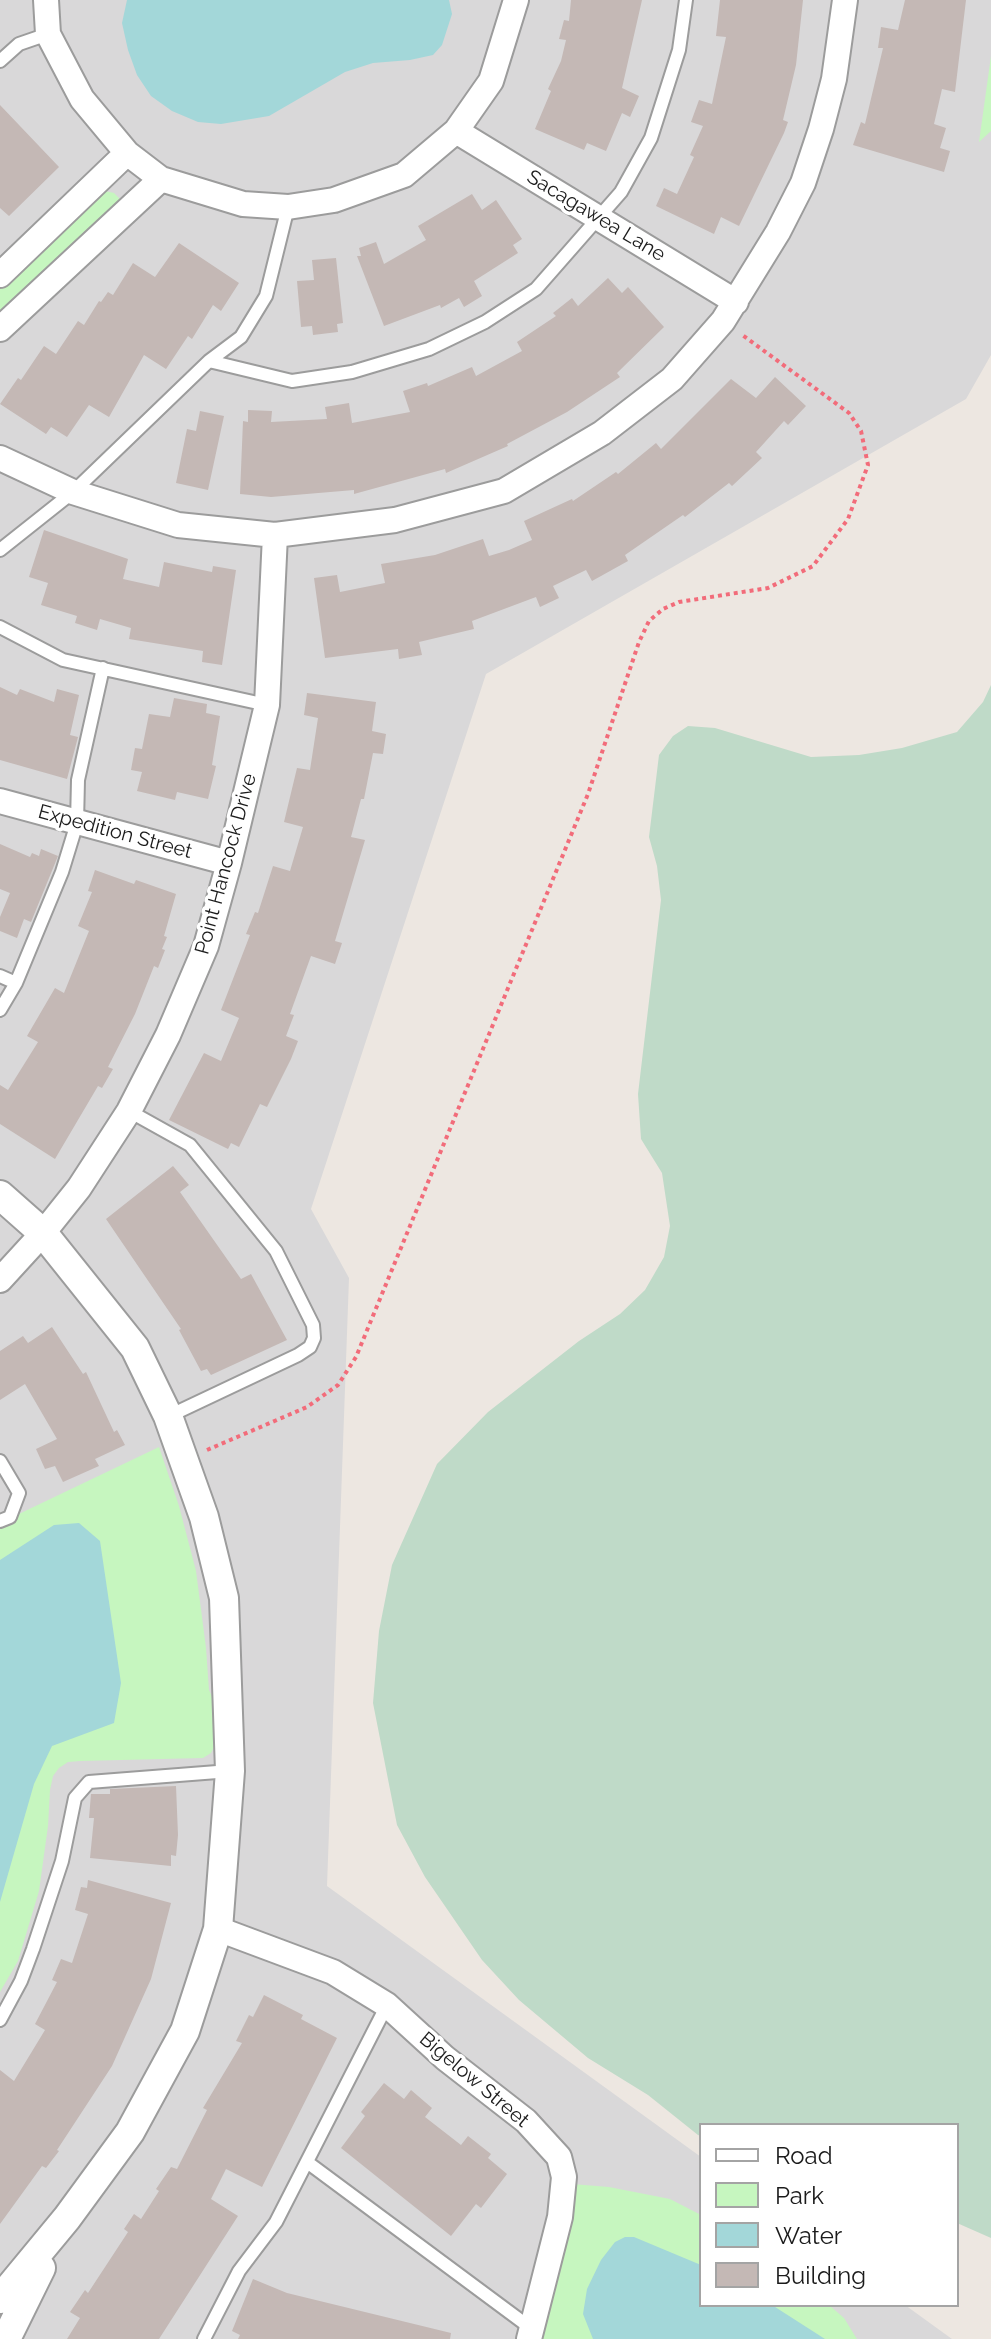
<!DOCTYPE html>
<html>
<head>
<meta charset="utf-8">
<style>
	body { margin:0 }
	#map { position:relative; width:991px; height:2339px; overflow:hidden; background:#ede7e1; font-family:Raleway,sans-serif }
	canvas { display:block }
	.legend { position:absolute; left:699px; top:2123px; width:260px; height:184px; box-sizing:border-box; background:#fff; border:2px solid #a4a4a4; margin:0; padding:10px 14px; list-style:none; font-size:24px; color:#1b1b1b }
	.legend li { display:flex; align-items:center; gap:16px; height:40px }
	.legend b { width:40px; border:2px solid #a4a4a4 }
</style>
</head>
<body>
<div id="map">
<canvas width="991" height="2339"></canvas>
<ul class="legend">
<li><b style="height:10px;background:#fff"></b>Road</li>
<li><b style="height:22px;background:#c6f6bf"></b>Park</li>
<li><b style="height:22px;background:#a3d7d9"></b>Water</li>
<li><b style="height:22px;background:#c4b8b5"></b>Building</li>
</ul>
</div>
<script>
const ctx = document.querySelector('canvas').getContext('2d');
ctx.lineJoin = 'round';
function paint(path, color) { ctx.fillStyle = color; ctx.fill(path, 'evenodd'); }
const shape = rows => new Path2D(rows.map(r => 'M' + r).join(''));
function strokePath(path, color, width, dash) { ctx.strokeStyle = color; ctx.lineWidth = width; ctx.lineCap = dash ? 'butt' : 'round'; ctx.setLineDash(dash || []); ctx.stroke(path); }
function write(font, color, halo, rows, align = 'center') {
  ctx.font = font + ' Raleway,sans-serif'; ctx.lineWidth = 7; ctx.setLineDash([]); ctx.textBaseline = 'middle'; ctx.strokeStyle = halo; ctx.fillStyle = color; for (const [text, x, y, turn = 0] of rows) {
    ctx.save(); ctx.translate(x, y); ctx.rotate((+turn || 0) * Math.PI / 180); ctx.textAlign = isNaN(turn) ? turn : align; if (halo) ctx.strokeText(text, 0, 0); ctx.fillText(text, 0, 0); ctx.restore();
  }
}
paint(shape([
	[0,0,991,0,991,355,966,399,486,674,311,1209,349,1278,327,1886,701,2157,701,2305,905,2305,952,2339,0,2339]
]), '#d9d8d9');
paint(shape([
	[991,685,991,2238,957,2223,957,2125,701,2125,701,2136,698,2135,648,2095,588,2058,519,2000,482,1960,425,1877,397,1825,373,1703,379,1631,392,1565,437,1464,488,1412,579,1341,620,1314,645,1290,664,1257,670,1226,662,1173,641,1139,638,1094,661,900,657,866,649,837,659,755,673,736,688,726,715,728,811,757,859,755,902,748,957,732,983,702]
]), '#bfdac8');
paint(shape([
	[991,56,991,131,979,142],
	[105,191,114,193,121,200,0,326,0,287],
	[159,1447,179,1506,196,1571,206,1648,209,1690,217,1708,217,1741,211,1753,203,1758,80,1761,68,1762,59,1768,53,1776,50,1790,48,1826,39,1891,18,1961,0,1992,0,1523],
	[572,2184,609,2187,670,2199,701,2215,701,2305,829,2305,844,2318,857,2339,541,2339]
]), '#c6f6bf');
paint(shape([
	[127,0,449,0,452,14,442,45,433,55,410,60,373,63,345,72,269,116,221,124,198,122,172,111,151,96,137,75,128,50,122,23],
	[79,1523,100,1541,121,1683,114,1723,52,1746,34,1784,0,1902,0,1560,54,1525],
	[625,2237,634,2237,701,2265,701,2305,772,2305,825,2339,593,2339,583,2314,587,2289,601,2260,615,2242]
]), '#a3d7d9');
paint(shape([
	[571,0,642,0,622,88,639,96,630,117,622,113,606,151,587,143,584,150,535,129,551,91,548,89,561,61,566,40,559,39,564,20,569,21],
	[720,0,803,0,796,65,783,120,788,122,784,133,739,226,721,217,714,234,656,206,664,188,677,194,694,157,690,155,703,126,691,122,699,100,712,104,726,37,716,36],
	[905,0,966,0,955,92,942,89,934,124,946,128,940,148,950,151,944,172,853,145,861,122,865,124,883,48,878,48,881,27,898,30],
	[0,105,59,167,9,216,0,208],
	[472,194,482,210,496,200,522,239,513,245,518,253,474,281,482,296,464,307,459,298,441,308,440,305,384,326,357,256,361,256,359,248,376,242,384,264,426,240,418,226],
	[179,243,239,283,221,311,213,305,192,339,188,336,166,369,144,355,109,417,89,405,67,437,51,427,46,434,0,404,18,378,21,380,44,346,56,354,78,321,84,325,99,301,101,302,108,292,113,295,133,263,155,277],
	[336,258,343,323,337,324,338,332,313,335,312,326,301,327,297,281,314,280,312,260],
	[608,278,622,293,628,287,664,327,617,373,620,377,567,412,507,444,508,446,446,473,445,469,354,494,354,490,271,497,240,494,243,421,248,422,248,410,272,411,271,422,327,419,325,407,349,403,352,423,410,412,403,391,427,383,428,386,472,367,476,376,522,351,517,342,556,316,553,313,572,298,578,306],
	[775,377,806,406,788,425,784,421,756,452,762,458,732,486,729,483,685,517,683,515,625,555,628,561,592,581,586,570,553,586,559,598,540,607,536,597,472,621,474,629,419,642,422,655,399,659,398,649,325,658,314,578,337,575,340,592,385,583,381,564,435,555,483,539,489,556,509,550,532,540,524,521,572,499,573,501,616,472,618,474,656,443,661,449,731,379,756,398],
	[200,411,224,416,208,490,176,483,187,429,196,431],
	[44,530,128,559,123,579,159,587,164,562,212,572,213,566,236,570,222,665,202,662,203,651,129,639,131,628,100,619,97,630,75,623,77,616,41,605,48,583,29,577],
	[0,687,17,695,20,689,54,702,57,689,79,695,70,735,78,737,67,779,0,760],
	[307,693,376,702,372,731,386,734,383,754,373,753,364,799,361,799,351,837,365,840,335,941,342,943,335,964,311,956,290,1014,294,1015,286,1036,298,1041,291,1059,267,1107,260,1104,239,1147,231,1143,228,1149,169,1120,204,1053,221,1061,239,1018,221,1010,250,935,246,934,255,912,258,913,273,866,290,871,303,827,284,822,297,768,310,770,318,718,304,715],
	[174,698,207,704,206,713,220,716,212,765,216,766,208,799,177,792,175,800,137,791,142,772,131,770,135,748,142,749,149,714,170,717],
	[0,844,30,857,32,853,39,856,41,849,58,856,31,922,24,919,17,938,0,931,0,917,10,893,0,889],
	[95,870,134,884,136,880,176,894,164,936,167,937,162,949,165,950,158,968,154,966,135,1014,108,1067,113,1069,102,1088,98,1086,55,1159,0,1124,0,1085,8,1090,38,1042,27,1036,55,988,64,993,89,931,78,926,92,892,88,891],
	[173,1166,189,1185,180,1192,241,1279,251,1274,287,1340,211,1375,207,1369,201,1371,179,1330,181,1329,106,1219],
	[52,1327,83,1374,86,1372,114,1432,117,1430,125,1445,95,1459,99,1466,63,1482,55,1466,45,1469,36,1449,57,1439,25,1384,0,1400,0,1351,23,1336,28,1343],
	[176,1786,178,1835,176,1856,171,1855,171,1866,90,1858,94,1818,89,1818,91,1794,110,1794,110,1789],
	[88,1880,171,1903,151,1979,112,2066,57,2150,59,2151,46,2168,42,2166,0,2224,0,2070,14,2081,45,2030,35,2024,57,1982,52,1980,61,1959,72,1963,88,1914,75,1910,81,1887,87,1888],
	[264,1995,303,2015,301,2019,337,2038,262,2187,226,2169,211,2199,238,2216,159,2339,67,2339,80,2318,70,2312,85,2290,88,2293,128,2232,124,2229,134,2214,141,2219,159,2191,156,2189,171,2167,177,2169,207,2110,203,2108,242,2043,236,2041,249,2015,253,2017],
	[384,2083,404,2099,411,2090,432,2108,425,2117,461,2145,468,2136,491,2154,488,2158,507,2174,481,2208,476,2204,451,2236,341,2148,365,2116,361,2112],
	[253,2279,287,2293,451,2333,450,2339,238,2339,240,2335,232,2331]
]), '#c4b8b5');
const service = shape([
	[0,61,19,44,48,34],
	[209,361,292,381,352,372,429,349,485,322,536,289,621,192,651,138,679,50,686,0],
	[0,550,73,492,209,361,241,337,266,296,288,207],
	[0,627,63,660,267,705],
	[0,976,16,983],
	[0,1010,16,983,62,872,77,823,78,780,103,668],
	[129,1111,190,1145,276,1251,313,1325,314,1338,310,1347,298,1355,169,1416],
	[0,1461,19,1493,10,1517,0,1521],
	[0,2020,21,1981,33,1949,62,1861,75,1798,89,1782,230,1771],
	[307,2162,532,2329],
	[204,2339,239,2271,276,2222,387,2005]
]);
const minor = shape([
	[46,0,48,34,82,99,127,153,161,179,243,204,288,207,334,200,404,175,456,131,491,81,516,0],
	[456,131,736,302],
	[0,275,127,153],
	[0,329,161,179],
	[0,458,73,492,178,525,275,535,395,520,504,491,602,433,672,379,723,321,778,232,803,183,821,129,834,79,845,0],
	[0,801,229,863],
	[0,1280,43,1233,79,1188,129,1111,168,1035,206,946,229,863,267,705,275,535],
	[218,1929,333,1972,387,2005,445,2058,526,2121,559,2157,564,2177,560,2217,529,2339]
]);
const tertiary = shape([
	[0,1195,43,1233,135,1348,168,1416,204,1517,224,1598,230,1771,218,1929,185,2031,130,2132,67,2218,0,2299],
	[6,2339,41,2268]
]);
strokePath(service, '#9c9c9c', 16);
strokePath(minor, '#9c9c9c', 28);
strokePath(tertiary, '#9c9c9c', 32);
strokePath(shape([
	[207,1450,307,1407,338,1385,356,1357,588,794,639,642,649,621,663,609,679,602,768,588,813,566,848,519,868,465,861,431,849,413,741,334]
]), '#f26c7a', 4, [4, 4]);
strokePath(service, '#fff', 12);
strokePath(minor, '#fff', 24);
strokePath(tertiary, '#fff', 28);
write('20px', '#1b1b1b', '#fff', [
	["Sacagawea Lane",596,216,31],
	["Expedition Street",115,832,15],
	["Point Hancock Drive",226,864,-75],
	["Bigelow Street",474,2080,40]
]);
</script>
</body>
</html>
